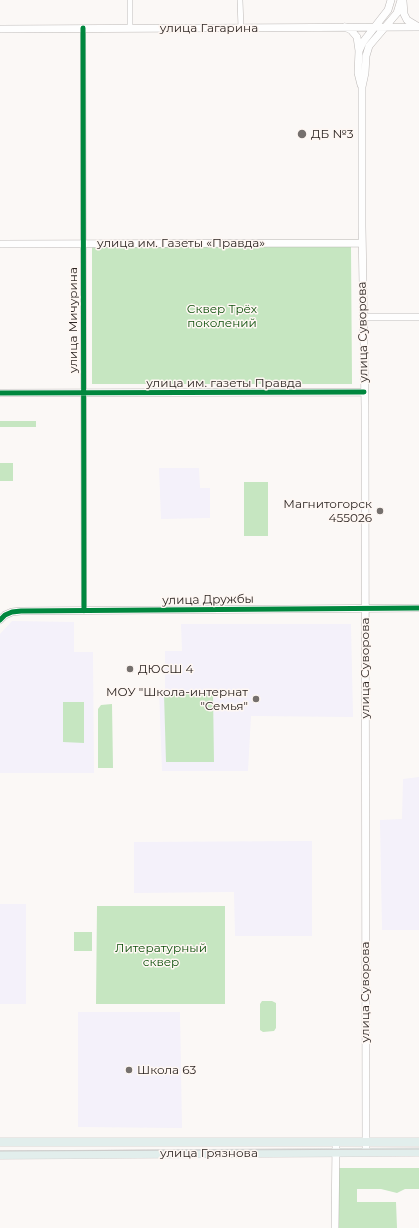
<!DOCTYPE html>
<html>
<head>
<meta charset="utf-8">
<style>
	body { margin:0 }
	canvas { display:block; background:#fbf8f6 }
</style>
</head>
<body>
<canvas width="419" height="1228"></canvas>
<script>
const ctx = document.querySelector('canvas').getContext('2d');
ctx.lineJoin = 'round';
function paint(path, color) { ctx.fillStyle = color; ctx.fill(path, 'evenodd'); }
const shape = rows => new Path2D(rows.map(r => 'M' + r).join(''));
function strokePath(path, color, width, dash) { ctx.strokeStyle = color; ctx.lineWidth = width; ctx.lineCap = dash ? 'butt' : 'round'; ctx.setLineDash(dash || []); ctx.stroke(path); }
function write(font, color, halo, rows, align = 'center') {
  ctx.font = font + ' Montserrat,sans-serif'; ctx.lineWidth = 3; ctx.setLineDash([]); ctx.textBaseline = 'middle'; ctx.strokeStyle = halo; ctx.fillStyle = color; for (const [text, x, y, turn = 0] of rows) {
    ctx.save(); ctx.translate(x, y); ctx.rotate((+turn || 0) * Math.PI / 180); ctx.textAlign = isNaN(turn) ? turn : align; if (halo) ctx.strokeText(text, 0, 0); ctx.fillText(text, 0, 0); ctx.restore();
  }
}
paint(shape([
	[159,468,199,468,200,488,210,488,210,518,161,519],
	[12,621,74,622,74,652,93,652,94,773,0,773,0,634],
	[181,624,351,624,353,717,251,716,248,771,162,771,159,689,165,689,165,651,182,651],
	[419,777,419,930,382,930,380,820,402,819,403,779],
	[312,841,312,936,235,936,234,892,134,893,134,842],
	[0,904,26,904,26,1004,0,1004],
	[78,1012,180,1012,182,1128,78,1127]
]), '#f4f1fa');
paint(shape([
	[92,246,351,247,352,384,92,384],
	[0,421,36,421,36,427,0,427],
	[0,463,13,463,13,481,0,481],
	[244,482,268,482,268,536,244,536],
	[213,693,214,762,166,762,164,694],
	[63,702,84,702,84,743,63,742],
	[112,704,113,768,98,768,98,709,101,705],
	[97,906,225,906,225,1004,96,1004],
	[74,932,92,932,92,951,74,951],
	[262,1001,272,1001,276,1003,276,1028,274,1031,263,1032,260,1030,260,1004],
	[338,1168,419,1168,419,1189,405,1189,397,1193,381,1189,357,1189,357,1202,396,1202,397,1228,338,1228]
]), '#c6e6c1');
const street = shape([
	[130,0,130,28],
	[240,0,241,28],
	[83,28,84,611]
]);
const secondary = shape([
	[403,1,404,14,407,20,417,26],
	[345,27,351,30,357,37,359,51,358,73,361,85],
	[0,29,419,27],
	[359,51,363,42,388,10,391,0],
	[0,244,362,243],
	[363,317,419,317],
	[0,393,364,392],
	[0,620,5,615,12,612,21,611,419,608],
	[366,1152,365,407,362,226,362,87,365,73,366,56,369,46,397,13,401,0],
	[335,1228,336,1142]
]);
const primary = shape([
	[0,1142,419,1142],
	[0,1155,419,1152]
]);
strokePath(street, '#bdb9b7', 6);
strokePath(secondary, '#bdb9b7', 8);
strokePath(primary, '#d8d5d4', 9);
strokePath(street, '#fefefe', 5);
strokePath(secondary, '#fefefe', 7);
strokePath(primary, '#e2eeec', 8);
strokePath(shape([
	[0,1151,419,1149]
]), '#cccbca', 1);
strokePath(shape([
	[83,28,84,611],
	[0,393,364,392],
	[0,620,5,615,12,612,21,611,419,608]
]), '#00873e', 5);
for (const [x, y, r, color] of [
	[302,134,5,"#75706d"],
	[380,511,4,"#75706d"],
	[130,669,4,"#75706d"],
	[256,699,4,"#75706d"],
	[129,1070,4,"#75706d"]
]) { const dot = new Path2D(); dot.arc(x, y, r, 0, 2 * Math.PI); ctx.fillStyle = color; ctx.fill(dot); strokePath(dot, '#fef7f3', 1.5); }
write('12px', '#2d2623', '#fef7f3', [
	["улица Гагарина",209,28],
	["улица им. Газеты «Правда»",181,243],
	["улица Мичурина",73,320,-90],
	["улица Суворова",363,332,-91],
	["улица им. газеты Правда",224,383],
	["улица Дружбы",208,600,-1],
	["улица Суворова",365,668,-90],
	["улица Суворова",365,992,-90],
	["улица Грязнова",209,1153]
]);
write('12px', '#2d2623', '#fef7f3', [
	["ДБ №3",311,134],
	["Магнитогорск",372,504,"right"],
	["455026",372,518,"right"],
	["ДЮСШ 4",138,669],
	["МОУ \"Школа-интернат",248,692,"right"],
	["\"Семья\"",248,706,"right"],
	["Школа 63",137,1070]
], 'left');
write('12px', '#0e500b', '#fef7f3', [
	["Сквер Трёх",222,309],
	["поколений",222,323],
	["Литературный",161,948],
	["сквер",161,962]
]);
</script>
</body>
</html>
